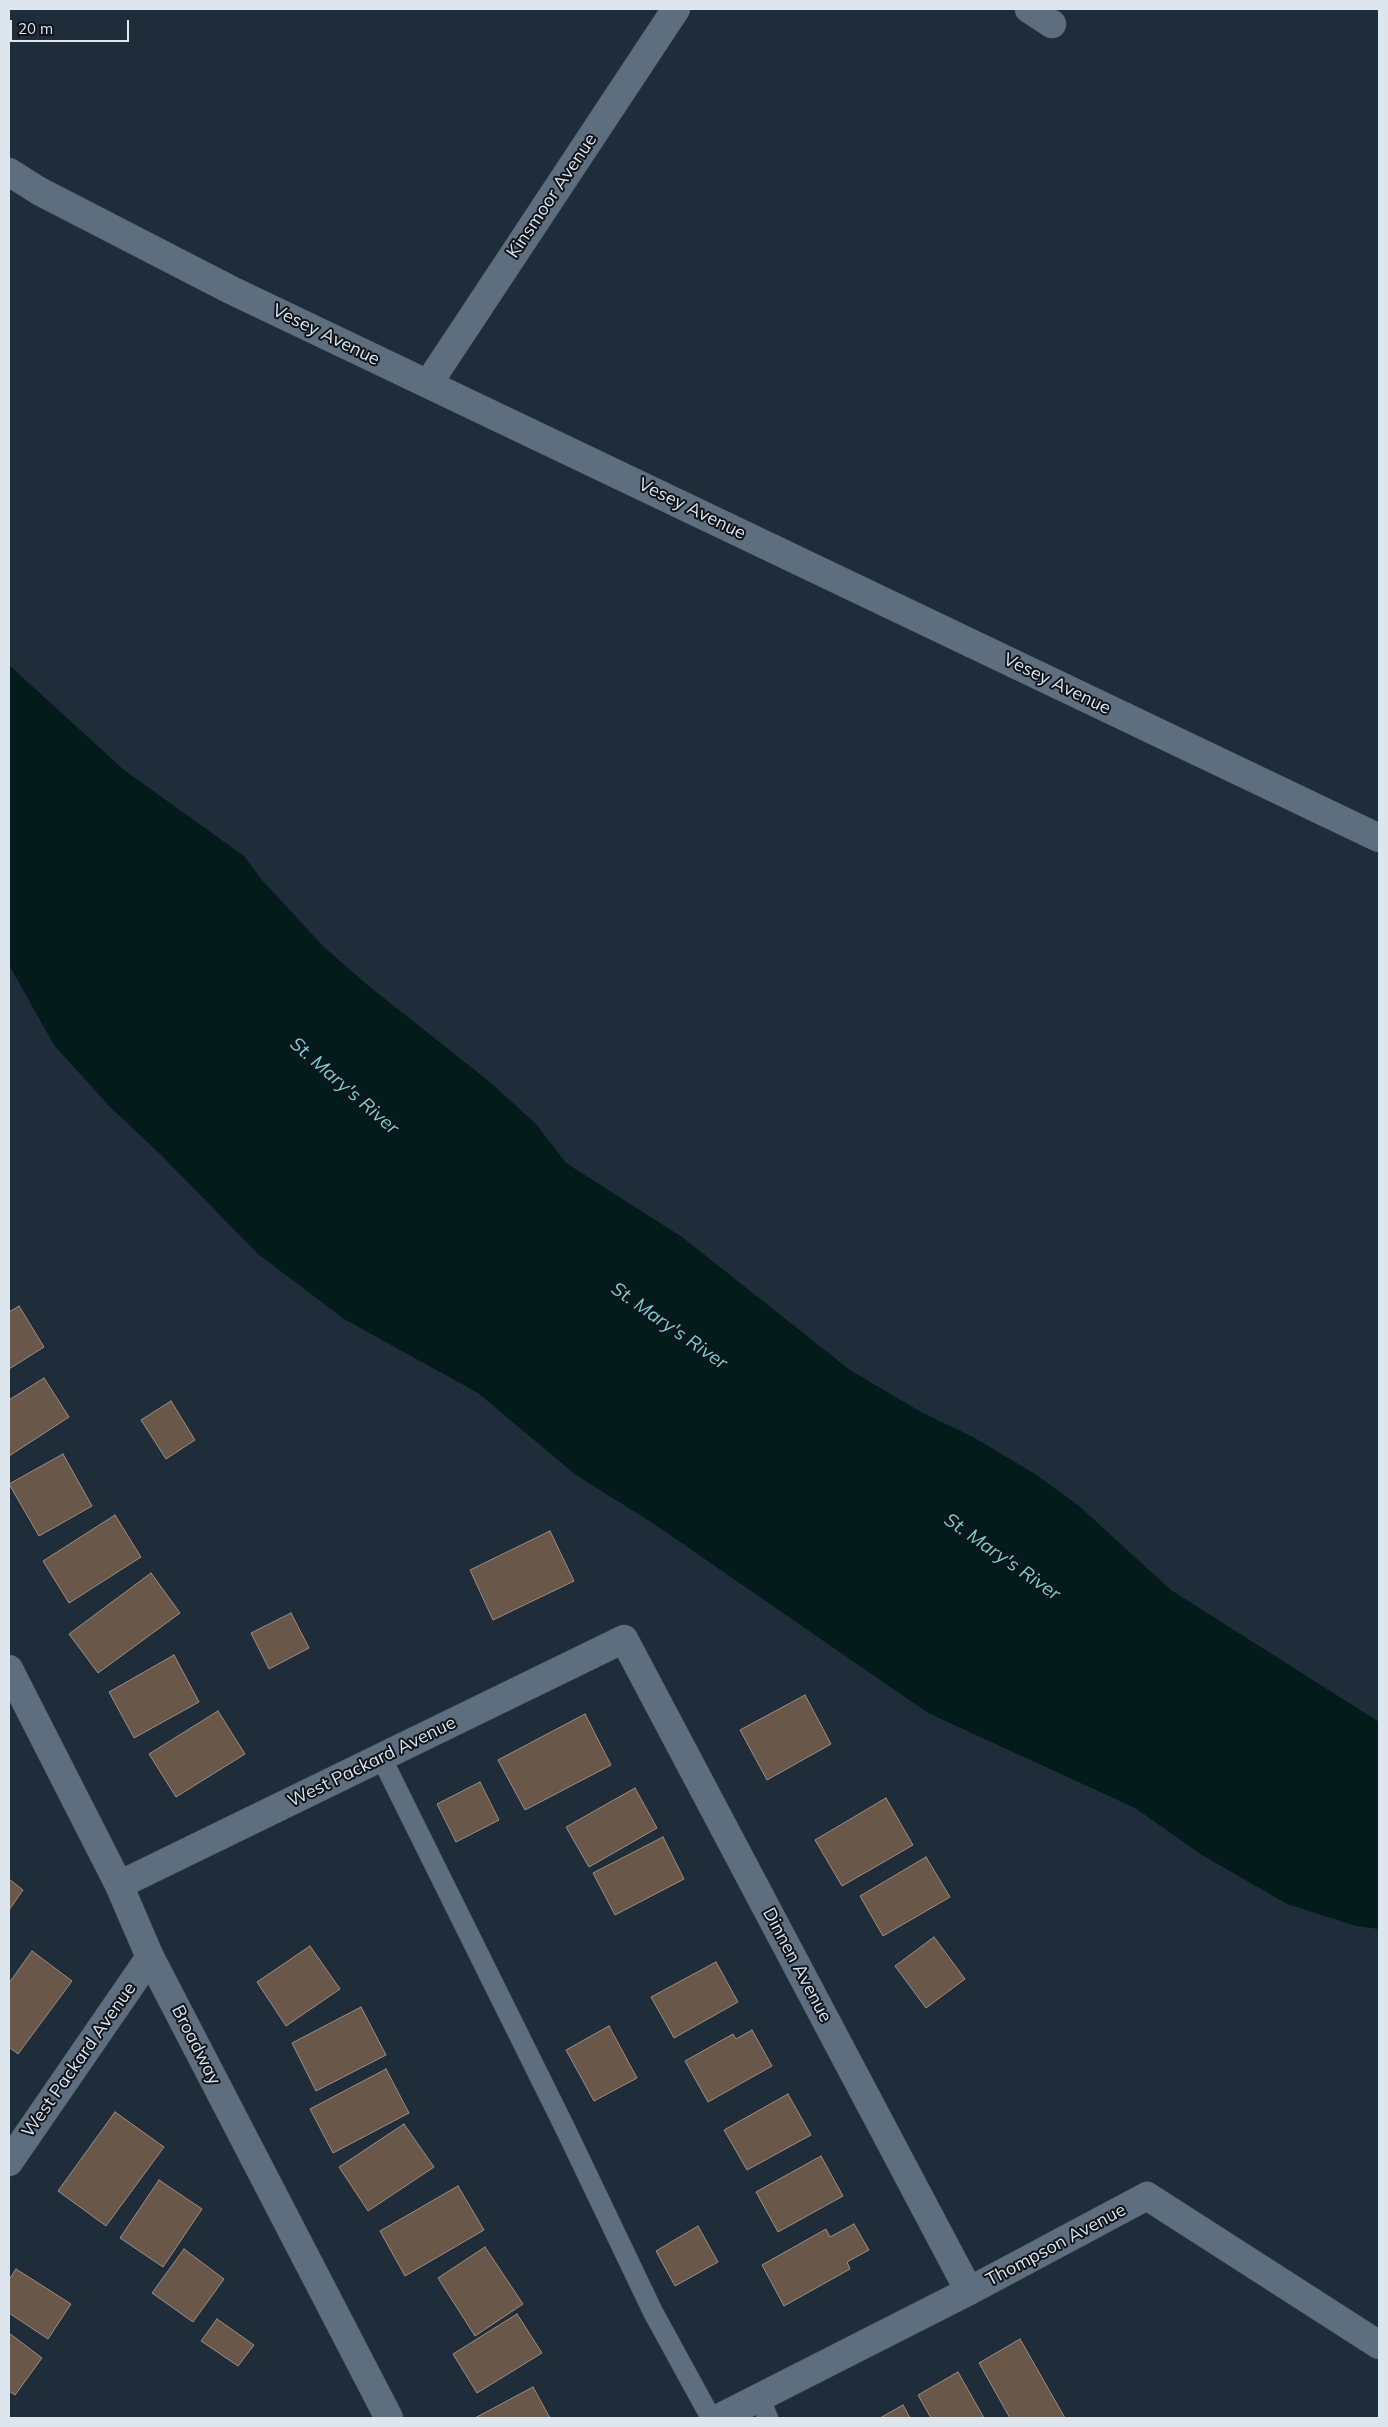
<!DOCTYPE html>
<html>
<head>
<meta charset="utf-8">
<style>
	body { margin:0 }
	#map { position:relative; width:1388px; height:2427px; overflow:hidden; background:#1f2d3b; font-family:Mulish,sans-serif }
	canvas { display:block }
	.frame { position:absolute; inset:0; border:10px solid #dde5ef; pointer-events:none }
	.scale { position:absolute; left:10px; top:20px; width:119px; height:22px; box-sizing:border-box; border:2px solid #dde5ef; border-top:0; padding-left:6px; font-size:15px; line-height:18px; white-space:nowrap; color:#dde5ef; -webkit-text-stroke:4px #0f141b; paint-order:stroke }
</style>
</head>
<body>
<div id="map">
<canvas width="1388" height="2427"></canvas>
<div class="frame"></div>
<div class="scale">20 m</div>
</div>
<script>
const ctx = document.querySelector('canvas').getContext('2d');
ctx.lineJoin = 'round';
function paint(path, color) { ctx.fillStyle = color; ctx.fill(path, 'evenodd'); }
const shape = rows => new Path2D(rows.map(r => 'M' + r).join(''));
function strokePath(path, color, width, dash) { ctx.strokeStyle = color; ctx.lineWidth = width; ctx.lineCap = dash ? 'butt' : 'round'; ctx.setLineDash(dash || []); ctx.stroke(path); }
function write(font, color, halo, rows, align = 'center') {
  ctx.font = font + ' Mulish,sans-serif'; ctx.lineWidth = 4; ctx.setLineDash([]); ctx.textBaseline = 'middle'; ctx.strokeStyle = halo; ctx.fillStyle = color; for (const [text, x, y, turn = 0] of rows) {
    ctx.save(); ctx.translate(x, y); ctx.rotate((+turn || 0) * Math.PI / 180); ctx.textAlign = isNaN(turn) ? turn : align; if (halo) ctx.strokeText(text, 0, 0); ctx.fillText(text, 0, 0); ctx.restore();
  }
}
paint(shape([
	[9,665,124,770,244,856,262,880,323,946,365,983,491,1083,536,1124,566,1163,682,1237,850,1370,921,1412,973,1437,1035,1474,1078,1505,1171,1590,1379,1722,1379,1929,1356,1926,1287,1904,1202,1855,1135,1808,928,1713,654,1524,576,1475,478,1393,344,1319,258,1254,160,1154,110,1107,54,1045,9,965]
]), '#031b1b');
const building = shape([
	[19,1306,44,1347,9,1369,9,1312,19,1306],
	[44,1378,69,1417,9,1456,9,1400,44,1378],
	[171,1401,195,1440,166,1459,141,1420,171,1401],
	[63,1454,92,1506,39,1536,9,1484,63,1454],
	[115,1515,141,1557,69,1603,43,1561,115,1515],
	[550,1531,574,1581,493,1620,470,1570,550,1531],
	[151,1573,180,1613,98,1673,69,1634,151,1573],
	[291,1613,309,1648,269,1669,251,1633,291,1613],
	[174,1655,199,1702,134,1738,109,1692,174,1655],
	[805,1695,831,1744,767,1780,740,1730,805,1695],
	[218,1711,245,1754,176,1797,149,1754,218,1711],
	[585,1714,611,1765,525,1810,498,1760,585,1714],
	[480,1782,499,1820,456,1842,437,1804,480,1782],
	[635,1788,657,1828,589,1867,566,1827,635,1788],
	[886,1798,913,1845,842,1886,815,1840,886,1798],
	[663,1837,684,1879,615,1915,593,1873,663,1837],
	[926,1857,950,1897,883,1936,860,1896,926,1857],
	[9,1879,23,1890,9,1910,9,1879],
	[934,1937,965,1979,926,2008,895,1966,934,1937],
	[310,1946,340,1989,286,2026,257,1982,310,1946],
	[32,1951,72,1981,18,2054,9,2047,9,1983,32,1951],
	[716,1962,738,2002,674,2038,651,1997,716,1962],
	[361,2007,386,2055,316,2091,292,2043,361,2007],
	[609,2026,637,2078,594,2101,566,2050,609,2026],
	[752,2030,772,2066,708,2102,685,2061,733,2034,736,2039,752,2030],
	[386,2069,409,2113,333,2153,310,2109,386,2069],
	[788,2094,811,2135,747,2170,724,2130,788,2094],
	[115,2112,164,2147,106,2226,58,2191,115,2112],
	[404,2124,434,2167,368,2211,339,2167,404,2124],
	[821,2156,843,2196,778,2232,756,2192,821,2156],
	[159,2180,202,2209,163,2267,120,2238,159,2180],
	[458,2186,484,2230,405,2276,380,2231,458,2186],
	[854,2224,869,2250,847,2262,850,2269,784,2306,762,2265,826,2229,830,2237,854,2224],
	[698,2226,718,2262,675,2286,656,2251,698,2226],
	[485,2247,523,2304,475,2336,438,2278,485,2247],
	[184,2249,224,2279,193,2322,152,2293,184,2249],
	[16,2269,71,2304,48,2339,9,2313,9,2280,16,2269],
	[517,2314,542,2353,477,2393,453,2354,517,2314],
	[217,2319,254,2345,238,2366,201,2341,217,2319],
	[9,2333,42,2358,15,2395,9,2391,9,2333],
	[1020,2339,1065,2418,1010,2418,979,2363,1020,2339],
	[958,2372,984,2418,931,2418,918,2395,958,2372],
	[533,2387,550,2418,475,2418,533,2387],
	[903,2405,910,2418,880,2418,903,2405]
]);
paint(building, '#695749');
strokePath(building, '#a08d7e', 1);
const service = shape([
	[381,1757,565,2128,653,2312,711,2418],
	[759,2397,768,2418]
]);
const minor = shape([
	[1029,9,1052,24],
	[9,172,39,191,231,290,1379,838],
	[428,384,676,9],
	[119,1885,624,1639,969,2291],
	[9,2162,150,1957],
	[719,2418,969,2291,1147,2196,1379,2345]
]);
const secondary = shape([
	[9,1669,119,1885,150,1957,389,2418]
]);
strokePath(service, '#3f4b57', 21);
strokePath(minor, '#3f4b57', 29);
strokePath(secondary, '#3f4b57', 29);
strokePath(service, '#5f6e7e', 20);
strokePath(minor, '#5f6e7e', 28);
strokePath(secondary, '#5f6e7e', 28);
write('18px', '#dde5ef', '#0f141b', [
	["Kinsmoor Avenue",552,196,-56],
	["Vesey Avenue",326,335,26],
	["Vesey Avenue",692,509,26],
	["Vesey Avenue",1057,684,26],
	["West Packard Avenue",372,1762,-26],
	["Dinnen Avenue",797,1965,62],
	["Broadway",196,2045,63],
	["West Packard Avenue",79,2060,-55],
	["Thompson Avenue",1056,2245,-28]
]);
write('italic 19px', '#7ccfce', '#0f141b', [
	["St. Mary's River",344,1086,41],
	["St. Mary's River",669,1326,35],
	["St. Mary's River",1002,1557,35]
]);
</script>
</body>
</html>
